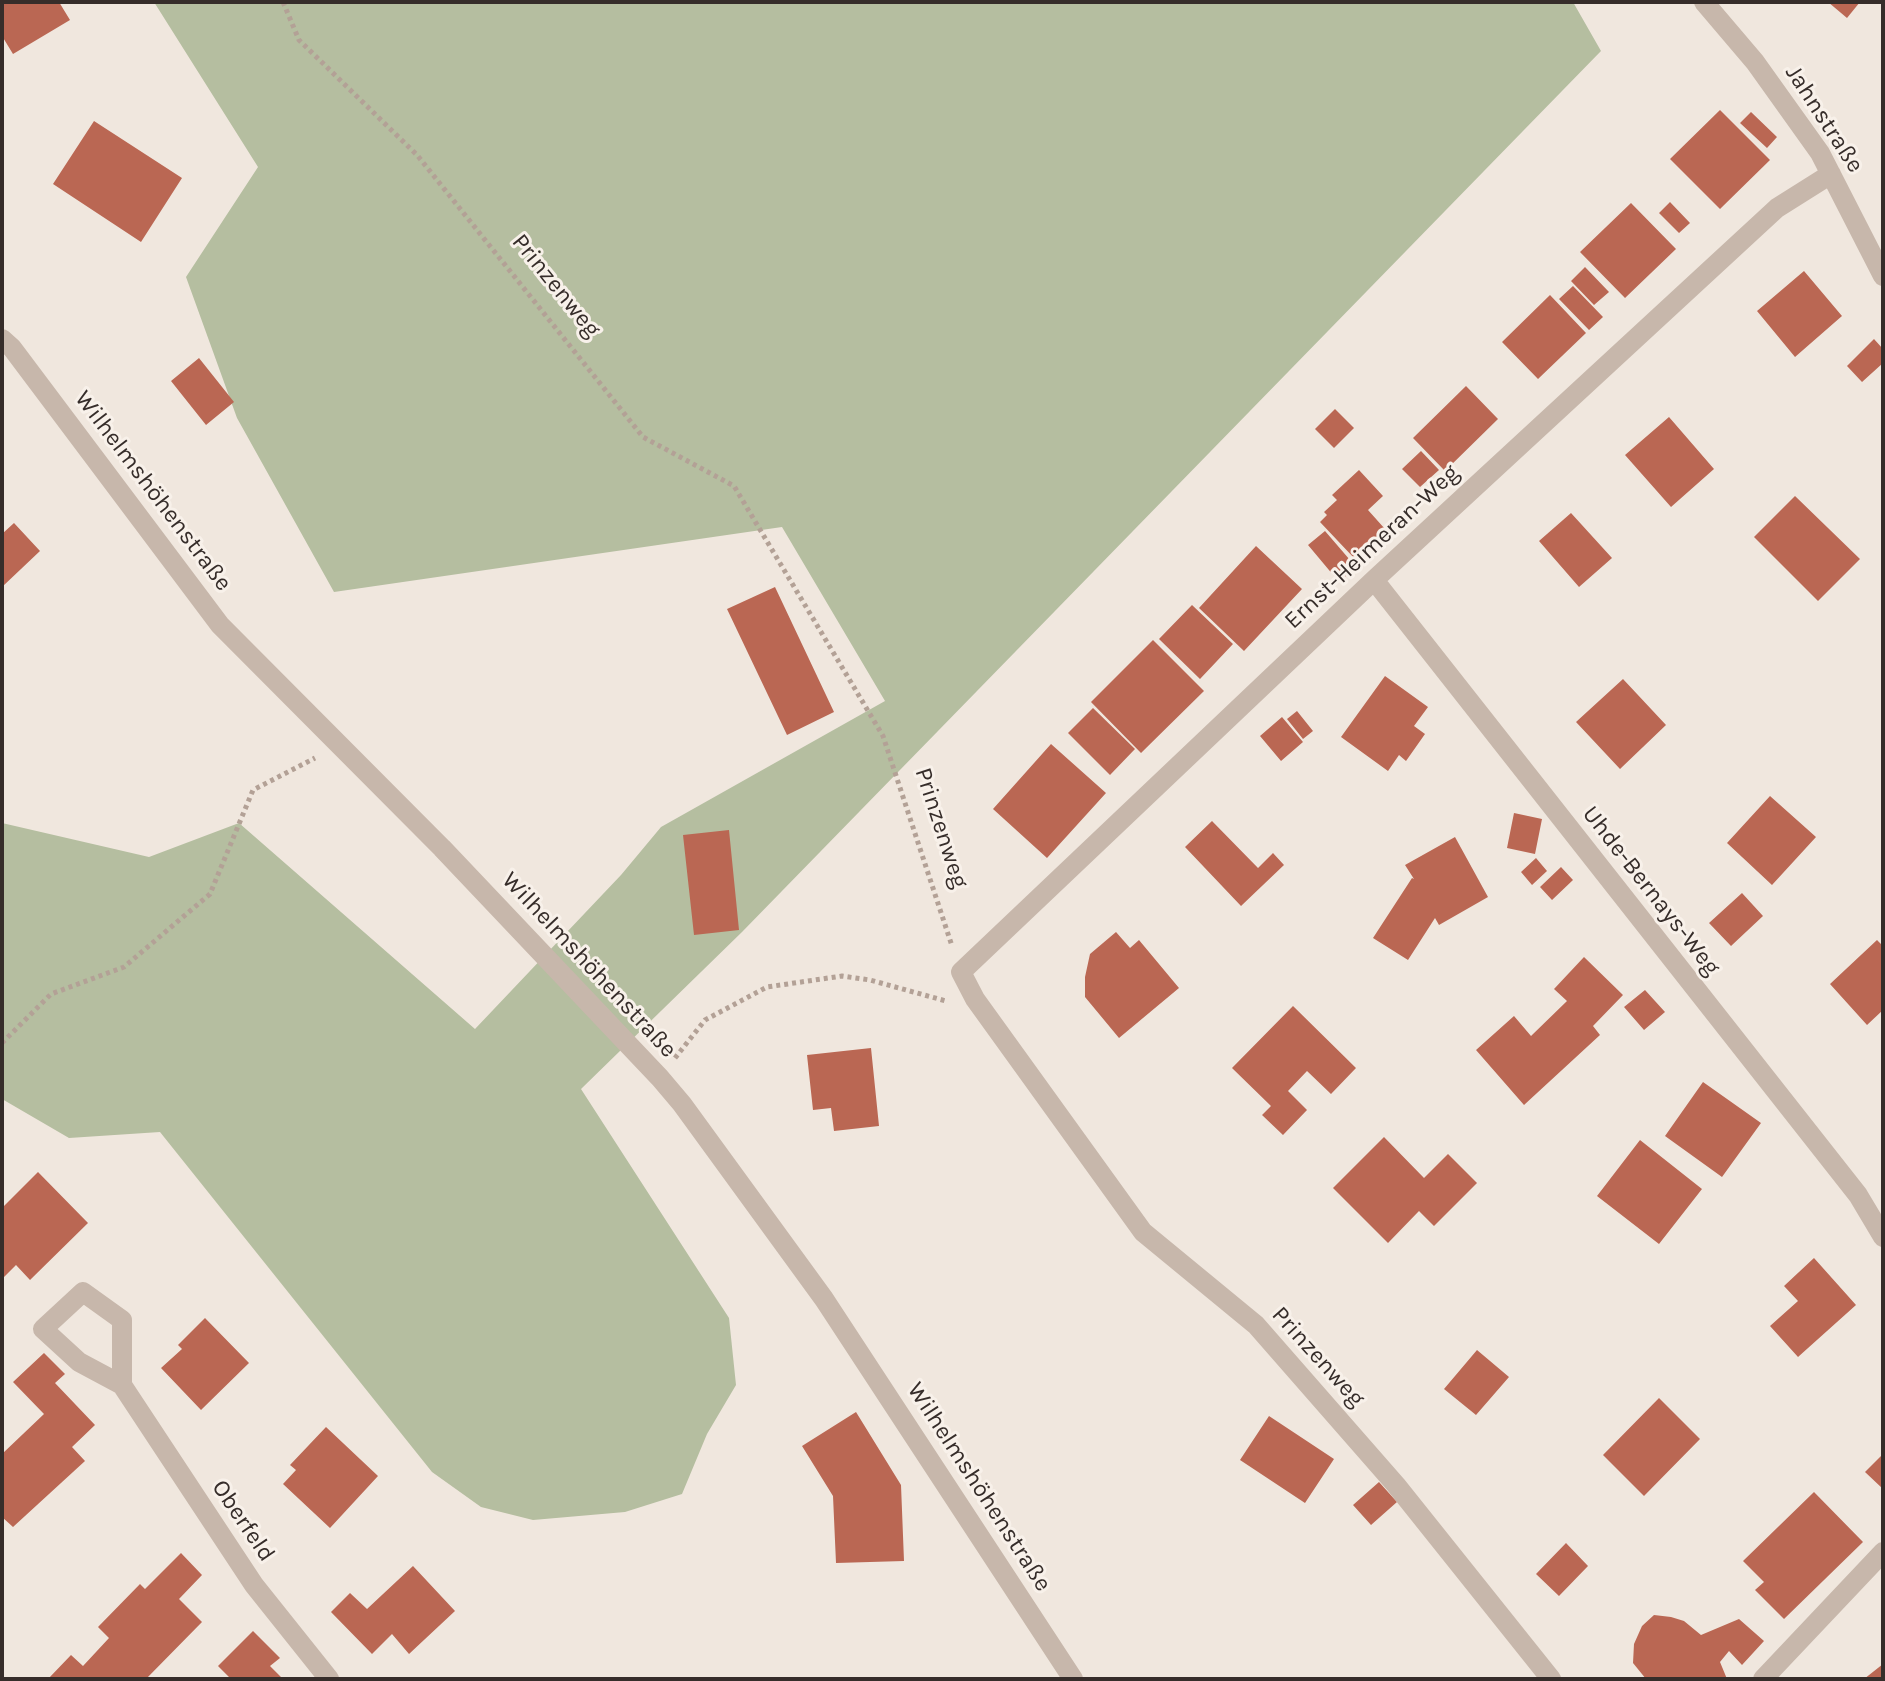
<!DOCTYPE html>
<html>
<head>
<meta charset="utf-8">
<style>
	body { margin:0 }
	#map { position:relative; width:1885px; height:1681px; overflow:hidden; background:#f0e7de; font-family:Karla,sans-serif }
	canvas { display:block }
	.frame { position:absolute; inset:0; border:4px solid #362d2a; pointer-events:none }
</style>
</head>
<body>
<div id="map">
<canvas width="1885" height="1681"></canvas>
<div class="frame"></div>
</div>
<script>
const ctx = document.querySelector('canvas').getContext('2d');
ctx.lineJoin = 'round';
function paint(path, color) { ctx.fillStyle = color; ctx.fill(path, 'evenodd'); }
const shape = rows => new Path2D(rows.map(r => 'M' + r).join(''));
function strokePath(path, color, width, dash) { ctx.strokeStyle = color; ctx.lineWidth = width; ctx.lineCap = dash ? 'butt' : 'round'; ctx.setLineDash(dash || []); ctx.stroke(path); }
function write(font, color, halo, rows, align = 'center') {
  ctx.font = font + ' Karla,sans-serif'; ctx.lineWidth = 6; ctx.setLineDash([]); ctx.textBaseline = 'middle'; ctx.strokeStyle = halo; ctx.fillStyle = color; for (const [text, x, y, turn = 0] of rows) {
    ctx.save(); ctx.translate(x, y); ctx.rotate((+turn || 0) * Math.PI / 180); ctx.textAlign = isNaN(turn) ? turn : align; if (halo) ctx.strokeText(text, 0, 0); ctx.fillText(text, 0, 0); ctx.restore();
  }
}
paint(shape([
	[154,2,1573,2,1601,51,742,932,581,1089,729,1318,736,1385,707,1434,682,1494,625,1512,533,1520,481,1507,432,1472,160,1132,69,1138,2,1099,2,823,149,857,239,823,475,1029,621,875,661,827,885,701,782,527,334,592,237,418,186,277,258,167]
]), '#b5bea0');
paint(shape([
	[2,2,59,2,70,20,13,54,2,36],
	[1828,2,1860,2,1847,18],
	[1720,110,1770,160,1720,209,1670,159],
	[1751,112,1777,137,1767,148,1740,123],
	[94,121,182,178,141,242,53,184],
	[1670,202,1690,223,1679,233,1659,213],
	[1631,203,1676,249,1625,298,1580,252],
	[1585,267,1609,292,1594,305,1571,281],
	[1804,271,1842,316,1795,357,1757,311],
	[1573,286,1603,317,1589,330,1559,299],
	[1550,295,1586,333,1538,379,1502,342],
	[1874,339,1883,349,1883,363,1862,382,1847,366],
	[199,358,234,402,206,425,171,381],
	[1466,386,1498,419,1445,471,1413,438],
	[1335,409,1354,428,1334,448,1315,429],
	[1669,417,1714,469,1671,507,1625,455],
	[1421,451,1439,470,1420,487,1402,469],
	[1359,470,1383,496,1368,510,1385,529,1354,558,1320,522,1327,515,1324,512,1337,500,1332,495],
	[1795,496,1860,559,1818,601,1754,537],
	[1571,513,1612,558,1579,587,1539,541],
	[14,523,40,551,2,587,2,534],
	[1325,531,1356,567,1339,582,1308,545],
	[1256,546,1302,589,1244,651,1199,608],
	[775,587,834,712,787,735,727,609],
	[1192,605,1233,644,1200,679,1159,639],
	[1153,640,1204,691,1141,753,1091,702],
	[1385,676,1428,707,1414,726,1425,734,1406,761,1399,755,1388,771,1341,737],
	[1623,679,1666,725,1620,769,1576,722],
	[1093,708,1135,749,1110,775,1068,733],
	[1297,711,1313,731,1303,739,1287,719],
	[1282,717,1303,742,1281,761,1260,736],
	[1051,744,1106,793,1047,858,993,809],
	[1770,796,1816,837,1772,885,1727,843],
	[1514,813,1542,819,1535,854,1507,848],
	[1212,821,1258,868,1273,853,1284,865,1241,906,1185,847],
	[729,830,739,930,694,935,683,835],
	[1455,837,1488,897,1439,925,1435,918,1408,960,1373,938,1412,878,1414,879,1405,865],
	[1536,858,1547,871,1532,885,1521,872],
	[1561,867,1573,880,1552,900,1540,887],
	[1742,893,1763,916,1731,946,1709,923],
	[1116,932,1130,948,1139,940,1179,988,1119,1038,1085,997,1085,977,1090,954],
	[1877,940,1883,946,1883,1010,1867,1025,1830,984],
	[1584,957,1623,995,1593,1026,1600,1035,1524,1105,1476,1050,1514,1016,1531,1036,1567,1001,1554,989],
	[1645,990,1665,1012,1644,1030,1624,1007],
	[1293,1006,1356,1068,1331,1094,1307,1071,1288,1091,1307,1110,1283,1135,1262,1115,1271,1106,1232,1068],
	[871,1048,879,1126,834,1131,831,1108,813,1110,807,1055],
	[1703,1082,1761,1123,1722,1177,1665,1136],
	[1384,1137,1424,1178,1448,1154,1477,1183,1434,1226,1419,1211,1388,1243,1333,1188],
	[1640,1140,1702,1189,1659,1244,1597,1196],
	[38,1172,88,1223,30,1280,16,1265,2,1279,2,1208],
	[1814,1258,1856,1305,1798,1357,1770,1326,1798,1301,1784,1286],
	[205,1318,249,1363,201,1410,161,1368,182,1349,178,1345],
	[1477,1350,1509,1377,1476,1415,1444,1389],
	[44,1353,65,1374,55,1383,95,1425,72,1447,85,1461,13,1527,2,1517,2,1454,44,1414,13,1382],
	[1659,1398,1700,1439,1644,1496,1603,1455],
	[856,1412,901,1485,904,1561,836,1563,833,1496,802,1446],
	[1269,1416,1334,1459,1305,1503,1240,1460],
	[326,1427,378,1476,330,1528,283,1484,296,1470,290,1465],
	[1883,1454,1883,1489,1865,1472],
	[1379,1482,1397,1502,1371,1525,1353,1505],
	[1814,1492,1863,1542,1784,1619,1755,1590,1764,1582,1743,1561],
	[1566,1543,1588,1566,1559,1596,1536,1574],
	[181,1553,202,1575,179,1599,202,1622,146,1679,119,1679,117,1677,116,1679,48,1679,71,1655,83,1666,109,1638,98,1627,140,1584,145,1589],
	[413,1566,455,1611,409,1654,392,1634,372,1654,331,1612,350,1593,367,1609],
	[1654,1615,1671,1617,1684,1621,1701,1635,1739,1619,1764,1641,1742,1665,1729,1651,1720,1662,1727,1679,1646,1679,1633,1663,1634,1644,1642,1626],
	[253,1631,280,1658,270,1666,283,1679,231,1679,218,1666],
	[1883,1664,1883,1679,1864,1679]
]), '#ba6753');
strokePath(shape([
	[283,2,299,40,417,155,643,437,734,486,883,736,952,946],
	[2,1043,51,994,124,967,210,894,253,790,315,758],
	[675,1058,705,1020,767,987,842,976,870,980,946,1001]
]), '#b3a196', 5, [4, 4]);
strokePath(shape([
	[1704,2,1755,62,1820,153,1883,276],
	[2,339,12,348,220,625,442,848,660,1078,682,1104,824,1299,1073,1679],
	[1374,580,1858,1195,1883,1237],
	[122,1385,122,1320,83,1292,43,1329,79,1362,122,1385,254,1585,329,1679],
	[1551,1679,1396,1485,1256,1325,1143,1232,975,999,961,972,1374,580,1777,208,1831,174],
	[1763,1679,1883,1552]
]), '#c7b7ab', 20);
write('24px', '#362d2a', '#f8f1ea', [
	["Jahnstraße",1824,119,57],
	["Prinzenweg",556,286,51],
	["Wilhelmshöhenstraße",153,491,53],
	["Ernst-Heimeran-Weg",1372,547,-43],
	["Prinzenweg",941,828,72],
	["Uhde-Bernays-Weg",1651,891,52],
	["Wilhelmshöhenstraße",589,965,47],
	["Prinzenweg",1318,1357,48],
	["Wilhelmshöhenstraße",979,1487,57],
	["Oberfeld",243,1521,56]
]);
</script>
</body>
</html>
